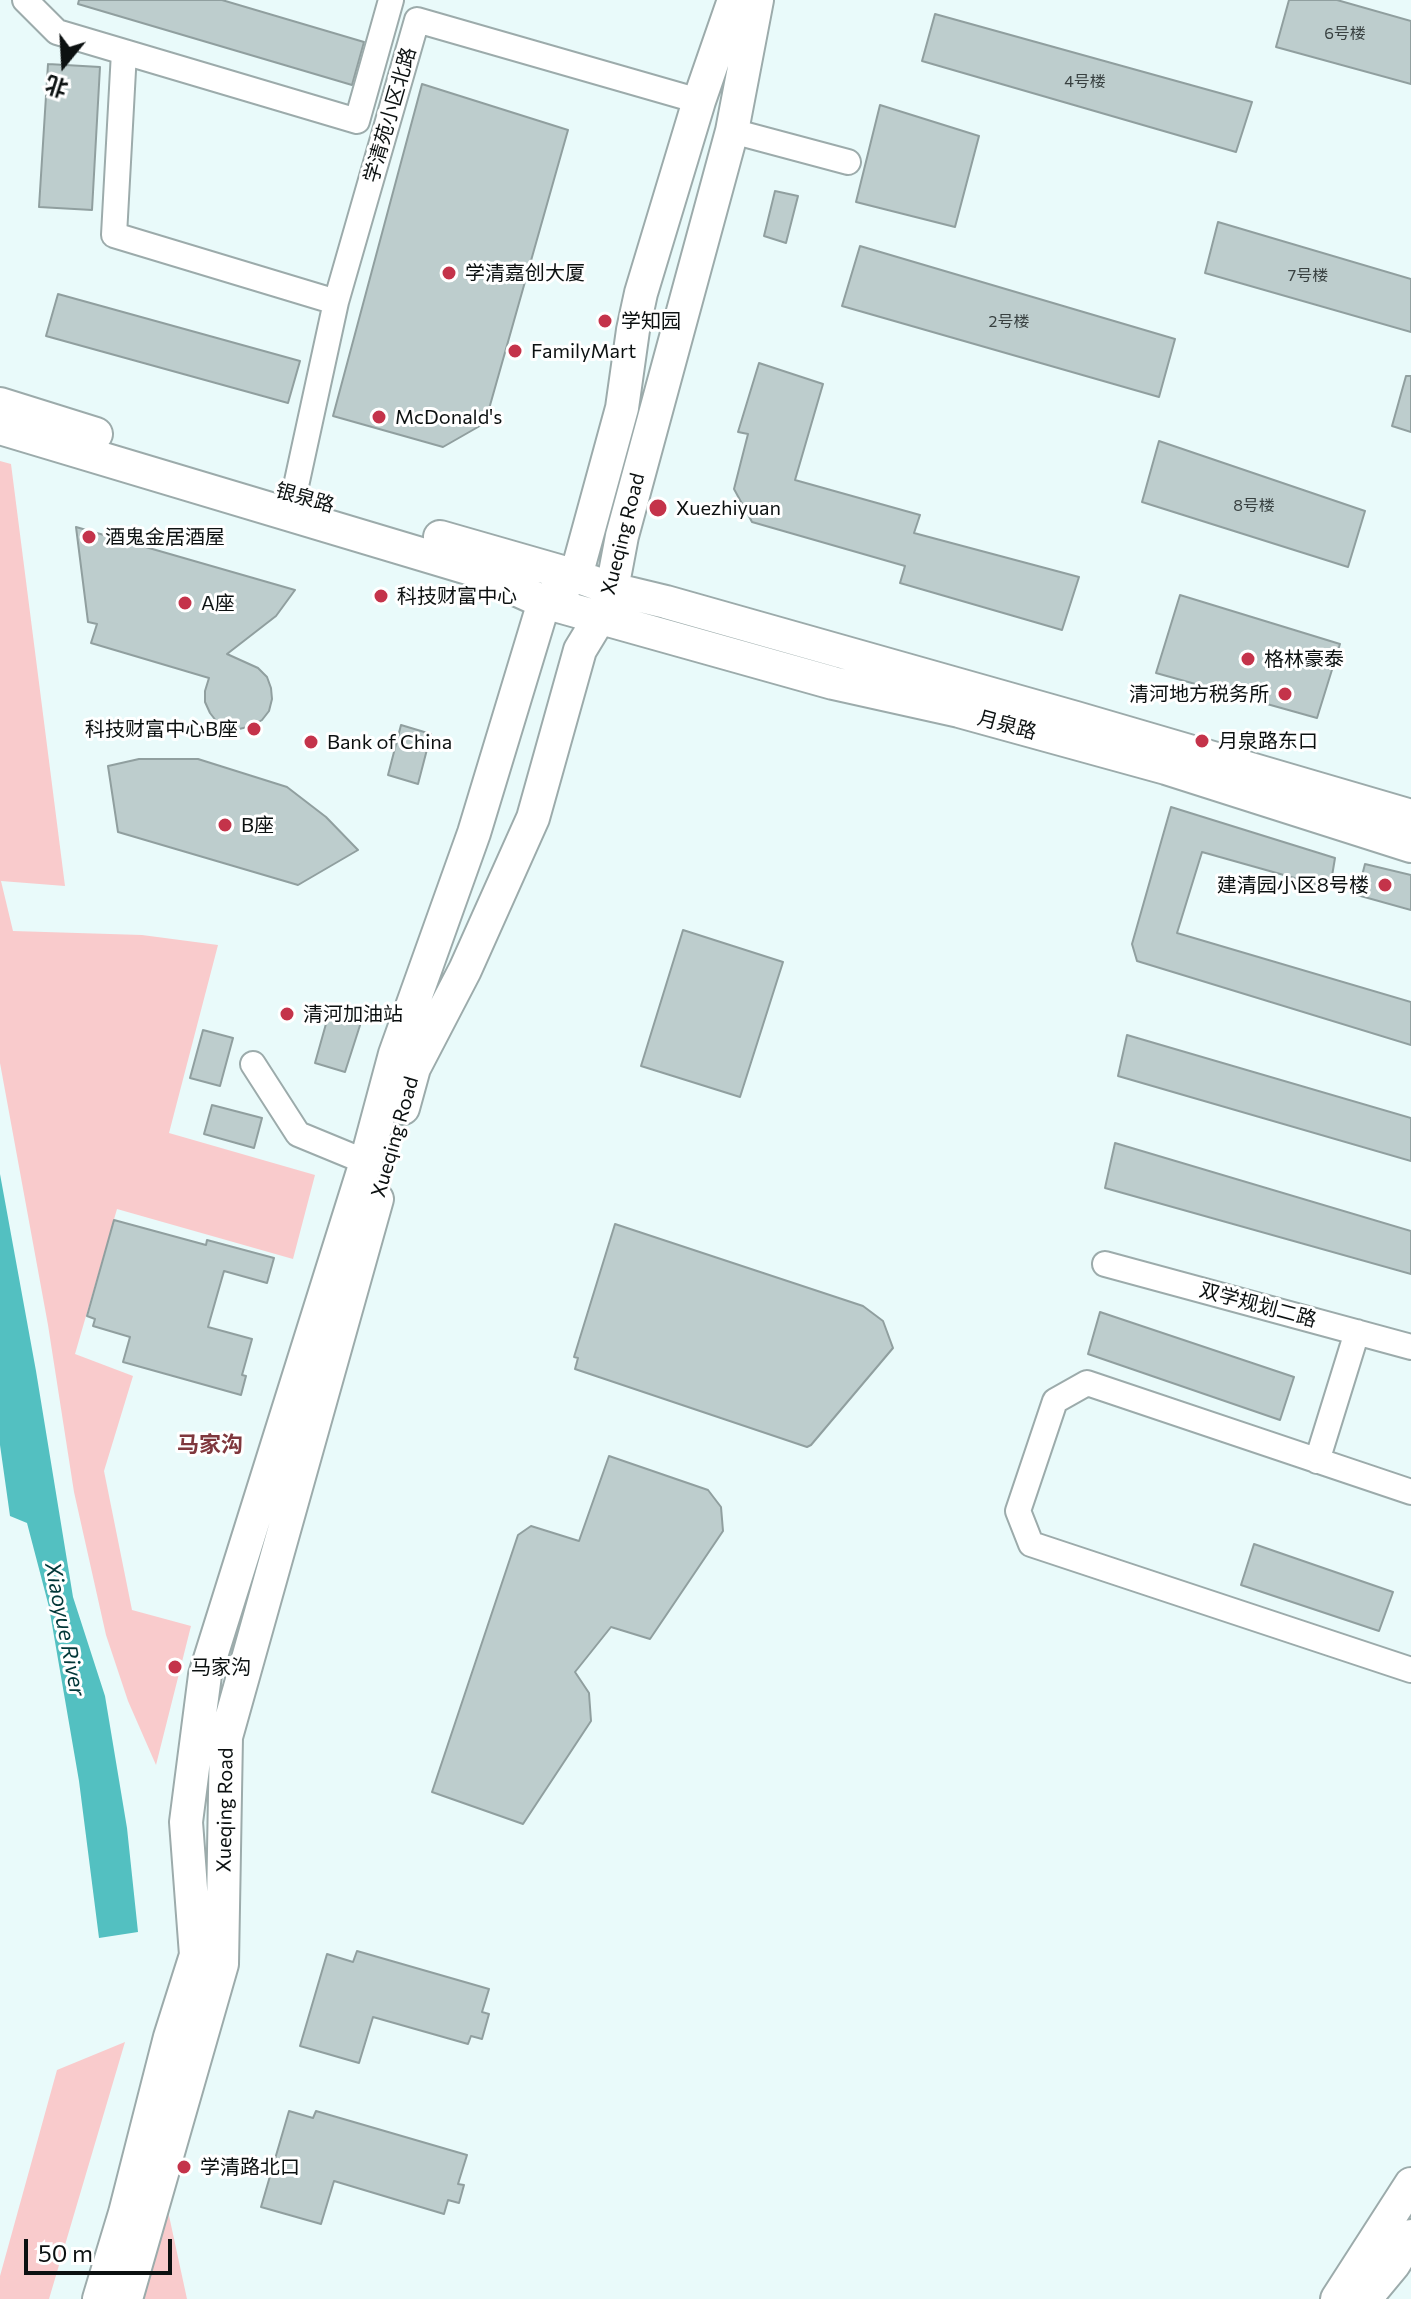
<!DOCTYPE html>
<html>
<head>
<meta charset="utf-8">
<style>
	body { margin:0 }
	#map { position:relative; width:1411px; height:2299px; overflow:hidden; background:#e9fafa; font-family:Commissioner,"Noto Sans SC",sans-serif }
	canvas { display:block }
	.north { position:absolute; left:24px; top:24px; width:80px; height:80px; -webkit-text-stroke:6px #fff; paint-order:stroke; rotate:198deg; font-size:22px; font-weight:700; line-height:32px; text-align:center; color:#0c1111 }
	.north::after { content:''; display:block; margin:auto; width:28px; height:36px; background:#0c1111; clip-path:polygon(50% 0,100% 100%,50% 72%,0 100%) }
	.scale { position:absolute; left:24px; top:2239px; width:148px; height:36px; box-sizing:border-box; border:4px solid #0c1111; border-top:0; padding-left:10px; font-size:24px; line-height:28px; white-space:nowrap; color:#0c1111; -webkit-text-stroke:6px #fff; paint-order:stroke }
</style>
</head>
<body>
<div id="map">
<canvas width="1411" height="2299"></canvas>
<div class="north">北</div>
<div class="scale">50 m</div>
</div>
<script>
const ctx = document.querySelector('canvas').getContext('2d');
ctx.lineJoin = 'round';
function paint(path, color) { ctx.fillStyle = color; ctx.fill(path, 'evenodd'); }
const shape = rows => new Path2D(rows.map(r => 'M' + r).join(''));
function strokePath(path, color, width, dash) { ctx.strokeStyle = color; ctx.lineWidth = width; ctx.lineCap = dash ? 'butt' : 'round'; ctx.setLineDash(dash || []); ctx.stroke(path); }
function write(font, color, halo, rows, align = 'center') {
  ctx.font = font + ' Commissioner,"Noto Sans SC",sans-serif'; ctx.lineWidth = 6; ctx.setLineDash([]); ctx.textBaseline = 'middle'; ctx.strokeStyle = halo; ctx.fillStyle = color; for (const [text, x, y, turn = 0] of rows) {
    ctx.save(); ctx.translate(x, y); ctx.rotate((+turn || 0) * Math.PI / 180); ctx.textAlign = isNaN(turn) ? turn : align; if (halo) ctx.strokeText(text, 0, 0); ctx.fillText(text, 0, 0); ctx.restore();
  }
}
paint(shape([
	[0,461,11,464,65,886,1,881,13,931,142,935,218,945,169,1133,315,1175,293,1259,117,1209,75,1354,133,1376,104,1471,132,1610,191,1626,156,1765,128,1701,106,1635,74,1492,48,1325,0,1063],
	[125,2042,49,2299,0,2299,0,2276,57,2070],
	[168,2211,187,2299,144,2299]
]), '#f9cbcc');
paint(shape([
	[0,1174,36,1371,73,1597,105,1696,127,1828,138,1932,99,1938,79,1781,49,1607,27,1523,10,1516,0,1445]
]), '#53c0c1');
const building = shape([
	[79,0,222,0,364,42,352,85,78,4,79,0],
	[1289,0,1337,0,1411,21,1411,84,1276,47,1289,0],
	[935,14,1252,102,1236,152,922,61,935,14],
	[48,64,100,67,92,210,39,207,48,64],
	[422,84,568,130,485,423,443,447,333,416,422,84],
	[880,105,979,136,955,227,856,202,880,105],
	[775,191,798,196,786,243,764,236,775,191],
	[1218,222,1411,279,1411,332,1205,273,1218,222],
	[860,246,1175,339,1159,397,842,306,860,246],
	[58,294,300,361,288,403,46,336,58,294],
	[759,363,823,384,795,480,920,515,914,533,1079,577,1062,630,900,583,905,566,752,522,734,489,748,434,738,432,759,363],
	[1406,376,1411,376,1411,432,1392,426,1406,376],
	[1159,441,1365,511,1348,567,1142,502,1159,441],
	[76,527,295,590,276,616,227,654,258,668,267,677,271,688,272,699,269,711,262,720,252,726,239,729,228,727,217,722,210,713,205,702,205,691,209,678,91,643,97,624,88,622,76,527],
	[1180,595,1340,644,1317,718,1156,673,1180,595],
	[401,725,431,734,418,784,388,775,401,725],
	[139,759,198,759,287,787,326,817,358,850,298,885,118,832,108,766,139,759],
	[1171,807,1335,858,1330,888,1202,852,1177,933,1411,1002,1411,1045,1137,961,1132,944,1171,807],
	[1365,864,1411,875,1411,910,1357,895,1365,864],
	[683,930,783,962,740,1097,641,1066,683,930],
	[331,1006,363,1016,345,1072,315,1063,331,1006],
	[203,1030,233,1038,220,1086,190,1078,203,1030],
	[1127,1035,1411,1118,1411,1161,1118,1076,1127,1035],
	[212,1105,262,1118,254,1148,204,1134,212,1105],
	[1115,1143,1411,1231,1411,1274,1105,1188,1115,1143],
	[114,1220,206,1245,207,1240,274,1258,267,1283,224,1271,208,1327,252,1339,242,1375,246,1376,241,1395,123,1362,130,1337,93,1326,95,1319,87,1316,114,1220],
	[615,1224,863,1306,883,1321,893,1348,811,1445,807,1447,575,1369,578,1358,574,1357,615,1224],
	[1100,1312,1294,1377,1280,1420,1088,1354,1100,1312],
	[609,1456,708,1490,721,1507,723,1531,650,1639,611,1627,575,1672,589,1693,591,1721,523,1824,432,1792,518,1535,531,1526,579,1541,609,1456],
	[1254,1544,1393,1592,1379,1631,1241,1585,1254,1544],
	[357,1951,489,1989,482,2012,489,2014,482,2039,471,2036,468,2044,373,2017,359,2063,300,2046,327,1954,353,1962,357,1951],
	[289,2111,313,2118,316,2111,467,2155,458,2184,464,2185,459,2203,448,2200,444,2214,334,2181,321,2224,261,2207,289,2111]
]);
paint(building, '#bdcdcd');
strokePath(building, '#909f9f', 2);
const minor = shape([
	[25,0,57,32,357,121,391,0],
	[124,52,114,235,336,302],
	[732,131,848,162],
	[294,495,336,302,417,20,699,101],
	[253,1064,298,1134,366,1162],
	[1105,1264,1411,1347],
	[1317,1461,1357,1332],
	[1411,1492,1087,1383,1055,1401,1018,1511,1031,1544,1411,1670]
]);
const major = shape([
	[0,404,96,434],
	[0,428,471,569,544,602,833,683,959,711,1166,768,1411,846],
	[440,537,576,576,612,589,666,602,1076,718,1411,816],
	[403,1108,414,1068,465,970,533,818,580,650,600,617,612,589,622,536,732,131,757,0],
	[99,2299,125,2213,170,2037,196,1955,186,1822,205,1675,366,1162,395,1054,474,833,544,602,576,576,622,408,633,330,641,293,699,101,734,0],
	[126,2299,222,1964,226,1737,377,1199],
	[1337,2299,1411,2184],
	[1365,2299,1394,2264,1411,2236]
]);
strokePath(minor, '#9cabab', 28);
strokePath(major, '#9cabab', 36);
strokePath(minor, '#fff', 24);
strokePath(major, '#fff', 32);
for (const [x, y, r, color] of [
	[449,273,8,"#c4334a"],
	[605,321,8,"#c4334a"],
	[515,351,8,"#c4334a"],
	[379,417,8,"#c4334a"],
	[658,508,10,"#c4334a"],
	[89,537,8,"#c4334a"],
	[381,596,8,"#c4334a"],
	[185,603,8,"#c4334a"],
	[1248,659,8,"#c4334a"],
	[1285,694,8,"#c4334a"],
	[254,729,8,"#c4334a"],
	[1202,741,8,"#c4334a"],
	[311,742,8,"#c4334a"],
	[225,825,8,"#c4334a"],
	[1385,885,8,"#c4334a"],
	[287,1014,8,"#c4334a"],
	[175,1667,8,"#c4334a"],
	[184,2167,8,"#c4334a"]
]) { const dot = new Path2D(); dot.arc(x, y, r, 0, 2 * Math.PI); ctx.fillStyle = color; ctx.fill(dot); strokePath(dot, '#fff', 3); }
write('16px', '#384040', null, [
	["6号楼",1345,34],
	["4号楼",1085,82],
	["7号楼",1308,276],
	["2号楼",1009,322],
	["8号楼",1254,506]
]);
write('20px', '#0c1111', '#fff', [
	["学清苑小区北路",390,115,-74],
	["银泉路",305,498,16],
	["Xueqing Road",623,534,-76],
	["月泉路",1007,725,15],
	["Xueqing Road",395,1137,-74],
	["双学规划二路",1258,1305,15],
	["Xueqing Road",225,1810,-89]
]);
write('20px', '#0c1111', '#fff', [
	["学清嘉创大厦",465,273],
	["学知园",621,321],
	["FamilyMart",531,351],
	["McDonald's",395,417],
	["Xuezhiyuan",676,508],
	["酒鬼金居酒屋",105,537],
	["科技财富中心",397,596],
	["A座",201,603],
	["格林豪泰",1264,659],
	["清河地方税务所",1269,694,"right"],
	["科技财富中心B座",238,729,"right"],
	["月泉路东口",1218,741],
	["Bank of China",327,742],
	["B座",241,825],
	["建清园小区8号楼",1369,885,"right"],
	["清河加油站",303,1014],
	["马家沟",191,1667],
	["学清路北口",200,2167]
], 'left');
write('bold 22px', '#7f373d', '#fff', [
	["马家沟",210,1445]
]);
write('italic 22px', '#013738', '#fff', [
	["Xiaoyue River",65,1629,79]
]);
</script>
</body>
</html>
